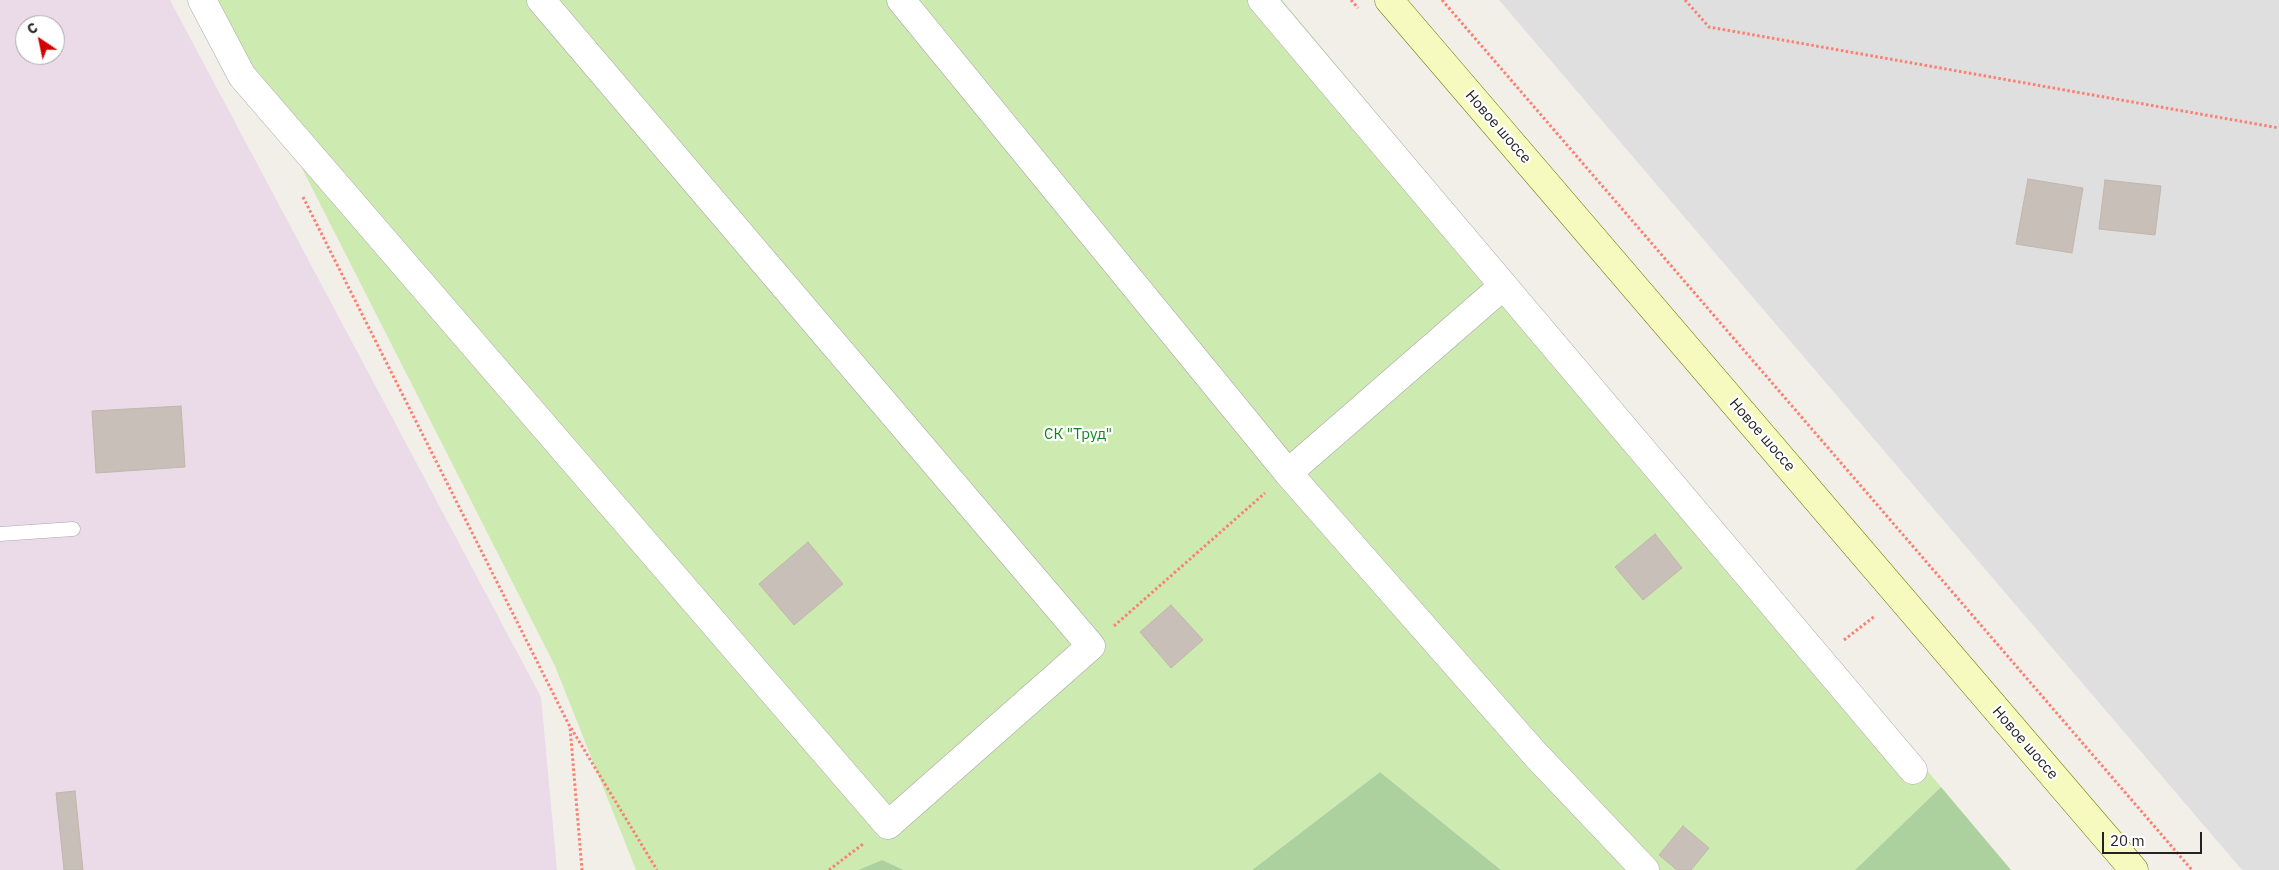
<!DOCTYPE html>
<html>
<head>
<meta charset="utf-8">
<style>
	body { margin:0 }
	#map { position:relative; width:2279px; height:870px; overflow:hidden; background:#f2efe9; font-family:"IBM Plex Sans",sans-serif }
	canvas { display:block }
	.north { position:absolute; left:15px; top:15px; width:50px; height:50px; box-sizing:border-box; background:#fff; border:1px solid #a7a7a7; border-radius:50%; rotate:326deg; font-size:14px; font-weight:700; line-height:20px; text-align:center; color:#222 }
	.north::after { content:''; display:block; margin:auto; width:18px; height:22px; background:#d40000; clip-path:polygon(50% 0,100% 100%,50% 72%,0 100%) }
	.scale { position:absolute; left:2102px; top:832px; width:100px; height:22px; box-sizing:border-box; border:2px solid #222; border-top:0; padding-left:6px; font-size:15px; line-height:18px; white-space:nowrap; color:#222; -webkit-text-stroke:4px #fff; paint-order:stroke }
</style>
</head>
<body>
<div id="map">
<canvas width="2279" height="870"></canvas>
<div class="north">С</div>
<div class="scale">20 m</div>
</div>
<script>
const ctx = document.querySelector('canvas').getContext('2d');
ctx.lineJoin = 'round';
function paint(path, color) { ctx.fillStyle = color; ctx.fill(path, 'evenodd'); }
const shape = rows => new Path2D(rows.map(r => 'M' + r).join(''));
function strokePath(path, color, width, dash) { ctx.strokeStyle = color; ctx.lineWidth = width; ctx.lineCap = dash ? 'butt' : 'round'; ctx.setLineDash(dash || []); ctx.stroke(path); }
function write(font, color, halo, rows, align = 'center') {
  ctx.font = font + ' "IBM Plex Sans",sans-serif'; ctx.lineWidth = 4.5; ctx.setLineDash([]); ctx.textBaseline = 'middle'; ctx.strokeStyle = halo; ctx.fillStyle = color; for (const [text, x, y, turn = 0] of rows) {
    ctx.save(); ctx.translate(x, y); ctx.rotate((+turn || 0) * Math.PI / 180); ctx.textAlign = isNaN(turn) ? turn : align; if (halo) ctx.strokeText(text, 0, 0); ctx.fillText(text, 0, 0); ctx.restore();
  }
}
paint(shape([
	[1499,0,2279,0,2279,870,2242,870]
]), '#e0dfdf');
paint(shape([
	[0,0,170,0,541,697,557,870,0,870],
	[25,25,55,25,55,55,25,55]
]), '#ebdbe8');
paint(shape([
	[214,0,1282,0,1941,787,1855,870,1501,870,1380,772,1252,870,904,870,882,860,858,870,636,870,555,666,253,72]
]), '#cdebb0');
paint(shape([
	[1380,772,1501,870,1252,870],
	[1941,787,2011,870,1855,870],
	[882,860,904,870,858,870]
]), '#add19e');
const building = shape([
	[2028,179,2083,188,2072,253,2016,244,2028,179],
	[2105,180,2161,186,2155,235,2099,229,2105,180],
	[181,406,185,467,96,473,92,411,181,406],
	[1655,534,1682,568,1643,600,1615,567,1655,534],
	[808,542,843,584,794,625,759,584,808,542],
	[1171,605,1203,640,1171,668,1140,632,1171,605],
	[75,791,83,870,64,870,56,793,75,791],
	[1683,826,1709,848,1691,870,1677,870,1659,855,1683,826]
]);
paint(building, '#c7bfb8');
strokePath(building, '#c4b6ab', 1);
const service = shape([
	[0,534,73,529]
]);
const minor = shape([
	[202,0,242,76,888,825,1091,646,541,0],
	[901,0,1288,473,1535,754,1645,870],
	[1262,0,1913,770],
	[1288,473,1503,286]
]);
const secondary = shape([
	[1389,0,2134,870]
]);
strokePath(service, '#a9a9a9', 15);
strokePath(minor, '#a9a9a9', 29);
strokePath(secondary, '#707d05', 29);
strokePath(shape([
	[1351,0,1358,8],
	[1442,0,2192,870],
	[1685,0,1709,27,2279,128],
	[303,197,570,727,582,870],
	[1114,626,1265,493],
	[1844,640,1875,616],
	[571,728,657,870],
	[829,870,863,844]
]), '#fa8072', 3, [2.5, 2.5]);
strokePath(service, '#fff', 14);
strokePath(minor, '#fff', 28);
strokePath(secondary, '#f7fabf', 28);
write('15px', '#222', '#fff', [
	["Новое шоссе",1498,127,49],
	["Новое шоссе",1762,435,49],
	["Новое шоссе",2025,743,49]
]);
write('15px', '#0c8416', '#fff', [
	["СК \"Труд\"",1078,435]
]);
</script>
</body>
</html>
